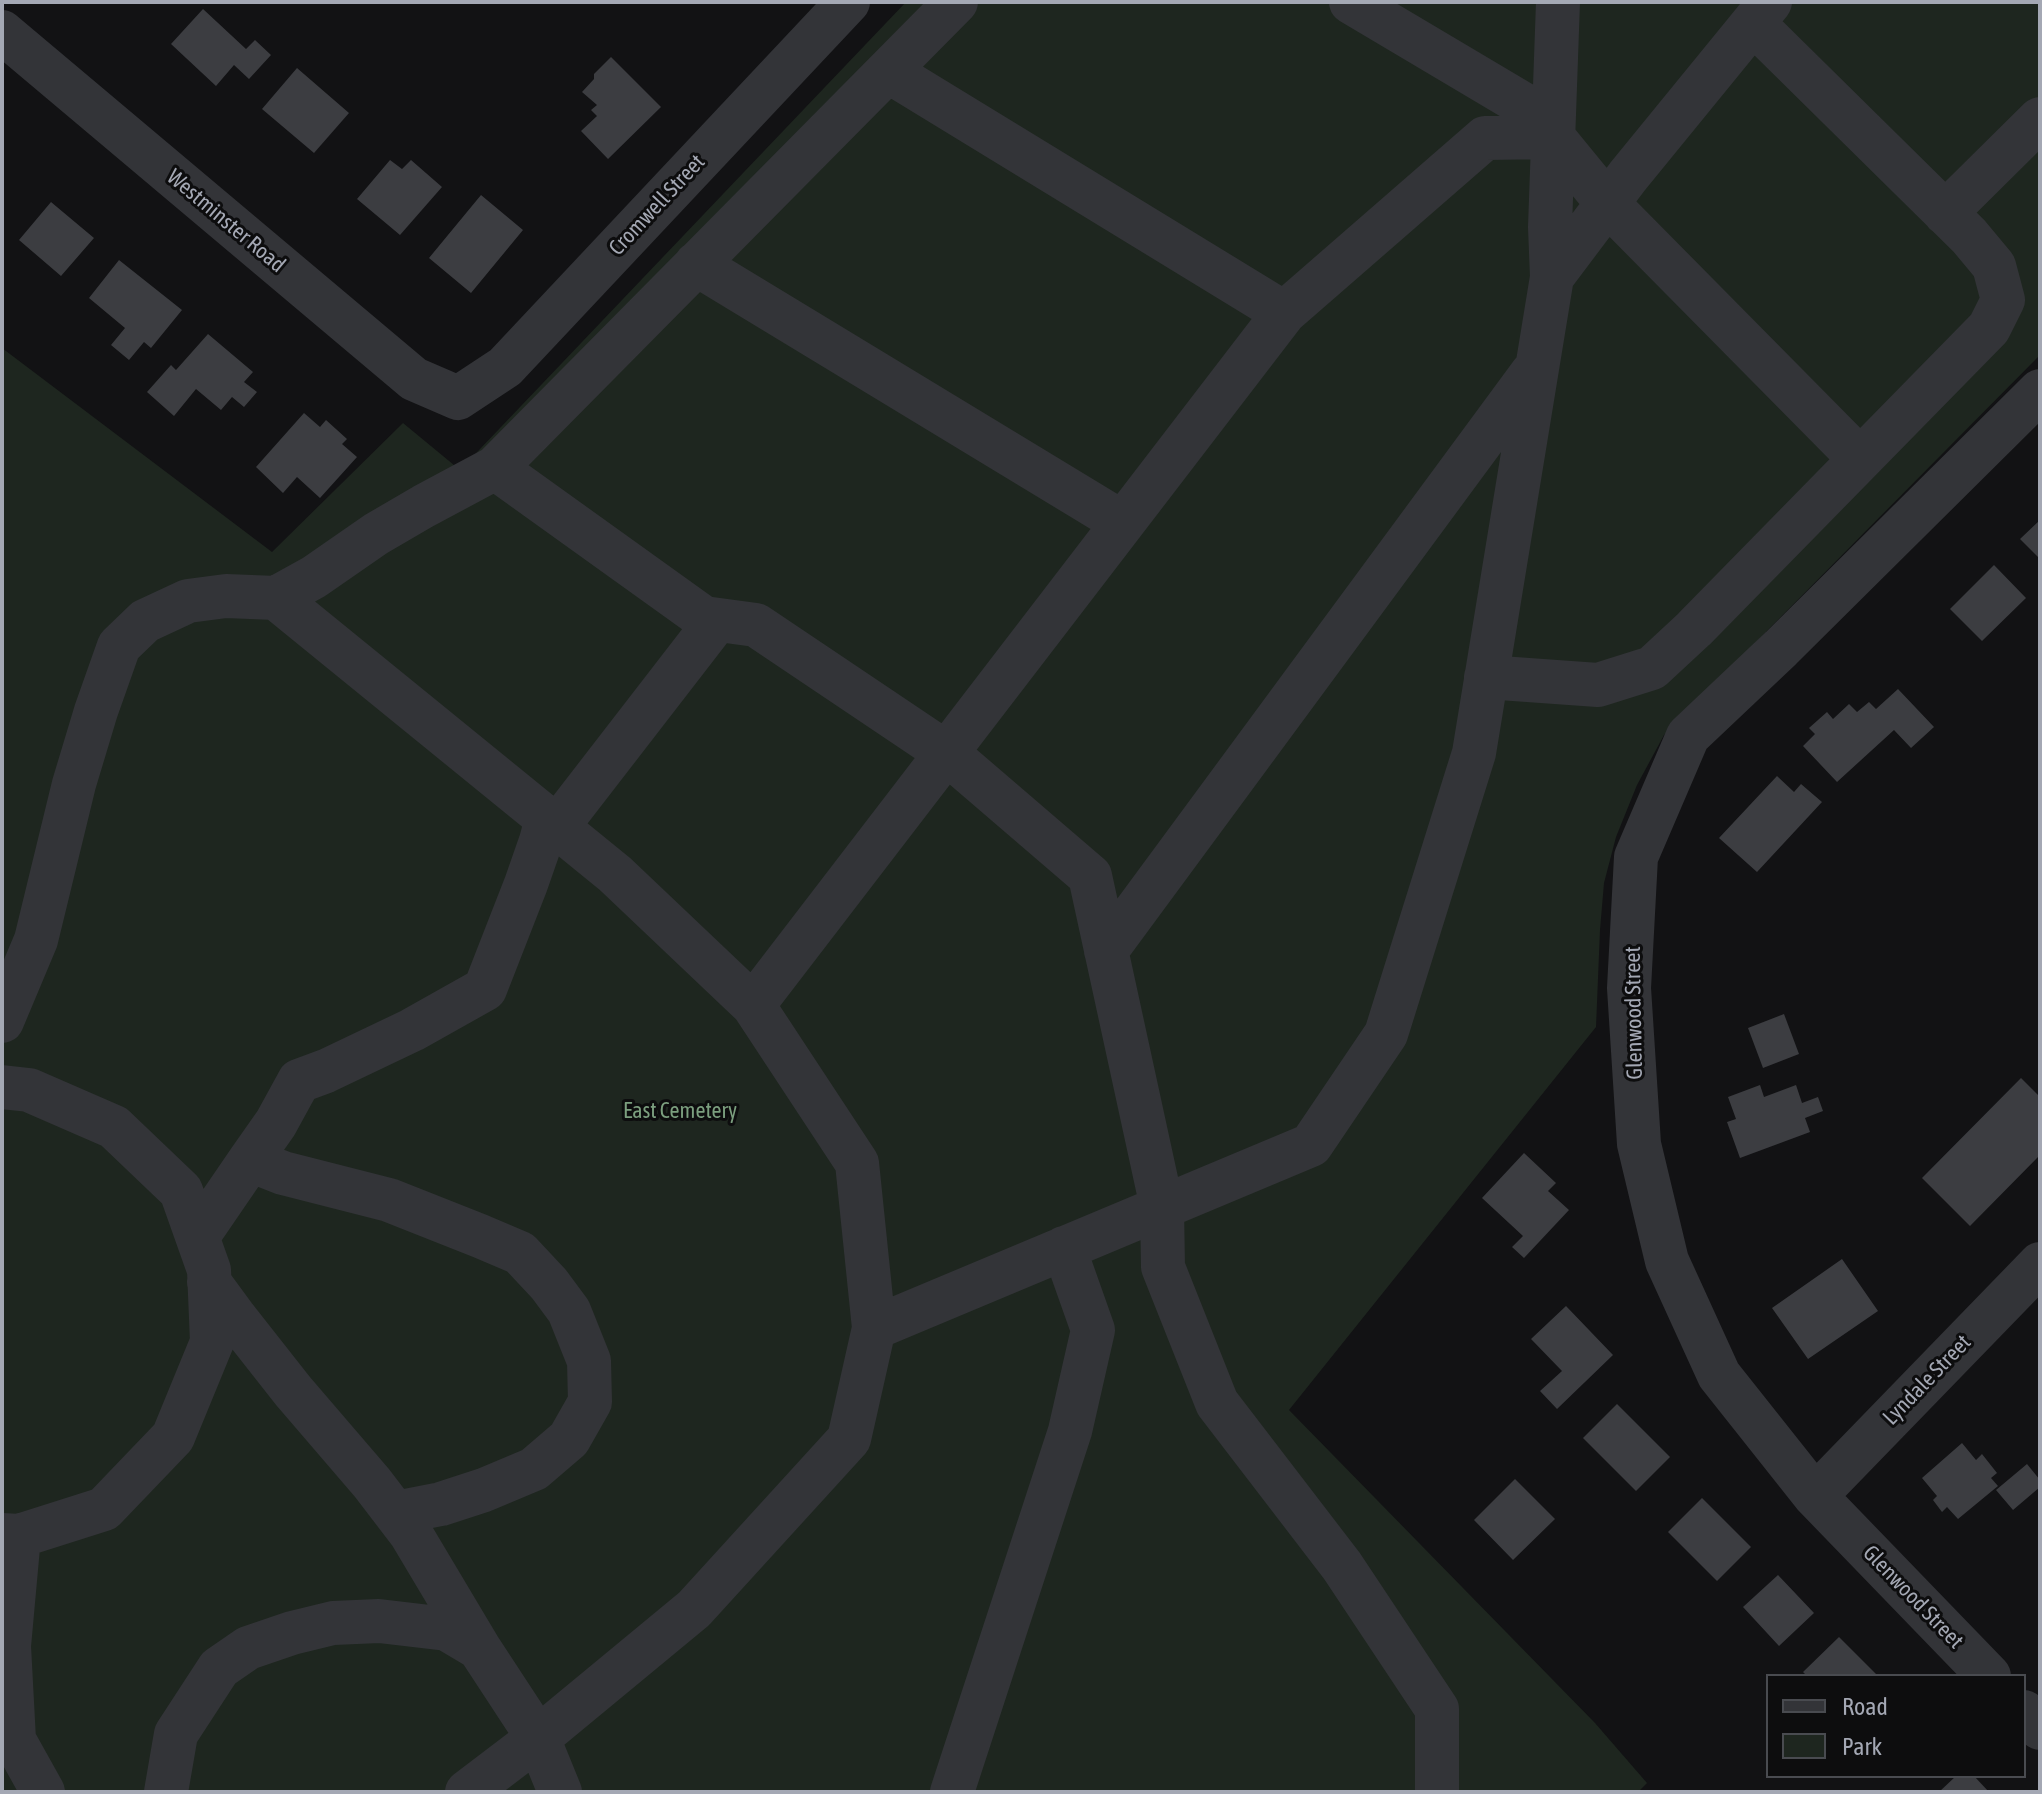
<!DOCTYPE html>
<html>
<head>
<meta charset="utf-8">
<style>
	body { margin:0 }
	#map { position:relative; width:2042px; height:1794px; overflow:hidden; background:#121214; font-family:"Asap Condensed",sans-serif }
	canvas { display:block }
	.frame { position:absolute; inset:0; border:4px solid #a4a8b4; pointer-events:none }
	.legend { position:absolute; left:1766px; top:1674px; width:260px; height:104px; box-sizing:border-box; background:#0d0d0e; border:2px solid #494b50; margin:0; padding:10px 14px; list-style:none; font-size:24px; color:#a4a8b4 }
	.legend li { display:flex; align-items:center; gap:16px; height:40px }
	.legend b { width:40px; border:2px solid #494b50 }
</style>
</head>
<body>
<div id="map">
<canvas width="2042" height="1794"></canvas>
<div class="frame"></div>
<ul class="legend">
<li><b style="height:10px;background:#333438"></b>Road</li>
<li><b style="height:22px;background:#1e261f"></b>Park</li>
</ul>
</div>
<script>
const ctx = document.querySelector('canvas').getContext('2d');
ctx.lineJoin = 'round';
function paint(path, color) { ctx.fillStyle = color; ctx.fill(path, 'evenodd'); }
const shape = rows => new Path2D(rows.map(r => 'M' + r).join(''));
function strokePath(path, color, width, dash) { ctx.strokeStyle = color; ctx.lineWidth = width; ctx.lineCap = dash ? 'butt' : 'round'; ctx.setLineDash(dash || []); ctx.stroke(path); }
function write(font, color, halo, rows, align = 'center') {
  ctx.font = font + ' "Asap Condensed",sans-serif'; ctx.lineWidth = 6; ctx.setLineDash([]); ctx.textBaseline = 'middle'; ctx.strokeStyle = halo; ctx.fillStyle = color; for (const [text, x, y, turn = 0] of rows) {
    ctx.save(); ctx.translate(x, y); ctx.rotate((+turn || 0) * Math.PI / 180); ctx.textAlign = isNaN(turn) ? turn : align; if (halo) ctx.strokeText(text, 0, 0); ctx.fillText(text, 0, 0); ctx.restore();
  }
}
paint(shape([
	[906,2,2040,2,2040,355,1664,735,1637,785,1616,837,1604,883,1600,930,1596,1027,1289,1410,1595,1723,1647,1783,1638,1792,2,1792,2,348,272,552,403,423,460,470]
]), '#1e261f');
paint(shape([
	[203,9,246,49,255,40,271,55,249,79,234,65,216,86,171,44],
	[611,57,661,107,608,159,581,131,597,116,591,110,597,105,582,92,594,79,594,74],
	[297,68,349,113,314,153,262,109],
	[390,160,402,169,411,160,442,187,400,235,357,199],
	[481,195,523,230,471,293,429,258],
	[51,202,94,238,61,276,19,240],
	[119,260,182,310,151,348,144,342,129,360,111,345,125,328,89,298],
	[208,334,253,372,244,382,257,392,244,407,232,397,221,410,196,389,174,416,147,392,171,365,176,370],
	[304,413,320,427,326,420,347,439,342,444,357,457,320,498,297,477,283,493,256,467],
	[2040,520,2040,559,2020,539],
	[1994,565,2026,598,1982,641,1950,609],
	[1898,689,1934,727,1911,748,1894,730,1837,782,1803,746,1815,734,1809,728,1827,712,1833,719,1849,704,1857,712,1869,702,1876,709],
	[1777,776,1794,792,1801,784,1822,802,1757,872,1719,838],
	[1784,1014,1799,1054,1763,1068,1748,1028],
	[2021,1078,2040,1097,2040,1155,1970,1226,1922,1178],
	[1760,1085,1764,1097,1796,1085,1802,1103,1818,1097,1823,1111,1805,1118,1810,1132,1740,1158,1727,1122,1736,1119,1728,1097],
	[1524,1153,1556,1183,1548,1191,1569,1210,1524,1258,1512,1247,1523,1236,1482,1198],
	[1842,1259,1878,1311,1808,1359,1772,1308],
	[1566,1306,1613,1355,1557,1409,1540,1391,1562,1371,1531,1339],
	[1617,1404,1670,1457,1636,1491,1583,1438],
	[1962,1443,1976,1460,1982,1454,1997,1473,1991,1478,1998,1486,1958,1519,1947,1507,1942,1512,1933,1500,1937,1496,1922,1478],
	[2027,1464,2040,1480,2040,1487,2013,1510,1996,1490],
	[1515,1479,1555,1519,1513,1560,1474,1520],
	[1702,1498,1751,1547,1717,1581,1668,1532],
	[1778,1575,1814,1613,1779,1646,1743,1607],
	[1839,1637,1878,1676,1807,1676,1803,1672],
	[1956,1776,1974,1776,1989,1792,1939,1792]
]), '#3c3d41');
strokePath(shape([
	[1351,2,1553,122],
	[2,32,414,379,458,398,505,367,848,2],
	[888,71,1284,313],
	[1945,213,2040,119],
	[696,264,1123,523],
	[1552,277,1628,176,1770,2],
	[495,468,704,618,756,625,948,754,1090,876,1162,1207,1163,1267,1217,1403,1342,1566,1437,1709,1437,1792],
	[276,598,615,874,753,1005,857,1163,874,1328,849,1439,694,1609,538,1738,467,1792],
	[1486,677,1598,685,1652,668,1694,629,1989,328,2003,300,1994,266,1969,236,1753,23],
	[557,827,717,620],
	[1106,951,1532,373],
	[753,1005,1284,313,1485,138,1553,137,1607,203,1860,459],
	[2,1021,36,940,74,784,96,711,119,646,145,621,188,601,226,596,276,598,314,577,376,534,424,506,495,468,956,2],
	[2,1087,29,1090,114,1127,181,1191,209,1270,212,1342,173,1437,104,1509,19,1536,2,1535],
	[250,1160,276,1123,299,1081,326,1071,412,1030,485,989,526,884,541,841,547,818],
	[198,1236,250,1160,283,1173,389,1200,480,1236,520,1253,549,1284,569,1311,589,1361,590,1402,569,1439,534,1469,484,1490,441,1504,395,1513],
	[209,1282,234,1316,293,1391,372,1483,411,1534,479,1648],
	[874,1328,1311,1145,1386,1034,1474,753,1552,277,1550,227,1558,2],
	[1815,1496,2040,1264],
	[19,1536,9,1646,14,1740,43,1792],
	[1989,1676,1815,1496,1719,1375,1667,1261,1639,1144,1629,988,1636,857,1688,736,1781,648,2040,391],
	[2024,1712,2040,1728],
	[166,1792,176,1734,219,1668,248,1648,292,1633,333,1623,379,1621,447,1629,479,1648,538,1738,560,1792],
	[952,1792,1070,1431,1093,1330,1064,1248]
]), '#333438', 44);
write('22px', '#a4a8b4', '#0d0d0e', [
	["Cromwell Street",657,205,-47],
	["Westminster Road",226,221,40],
	["Glenwood Street",1634,1013,-91],
	["Lyndale Street",1927,1380,-46],
	["Glenwood Street",1913,1597,46]
]);
write('22px', '#7b9e7e', '#0d0d0e', [
	["East Cemetery",680,1111]
]);
</script>
</body>
</html>
